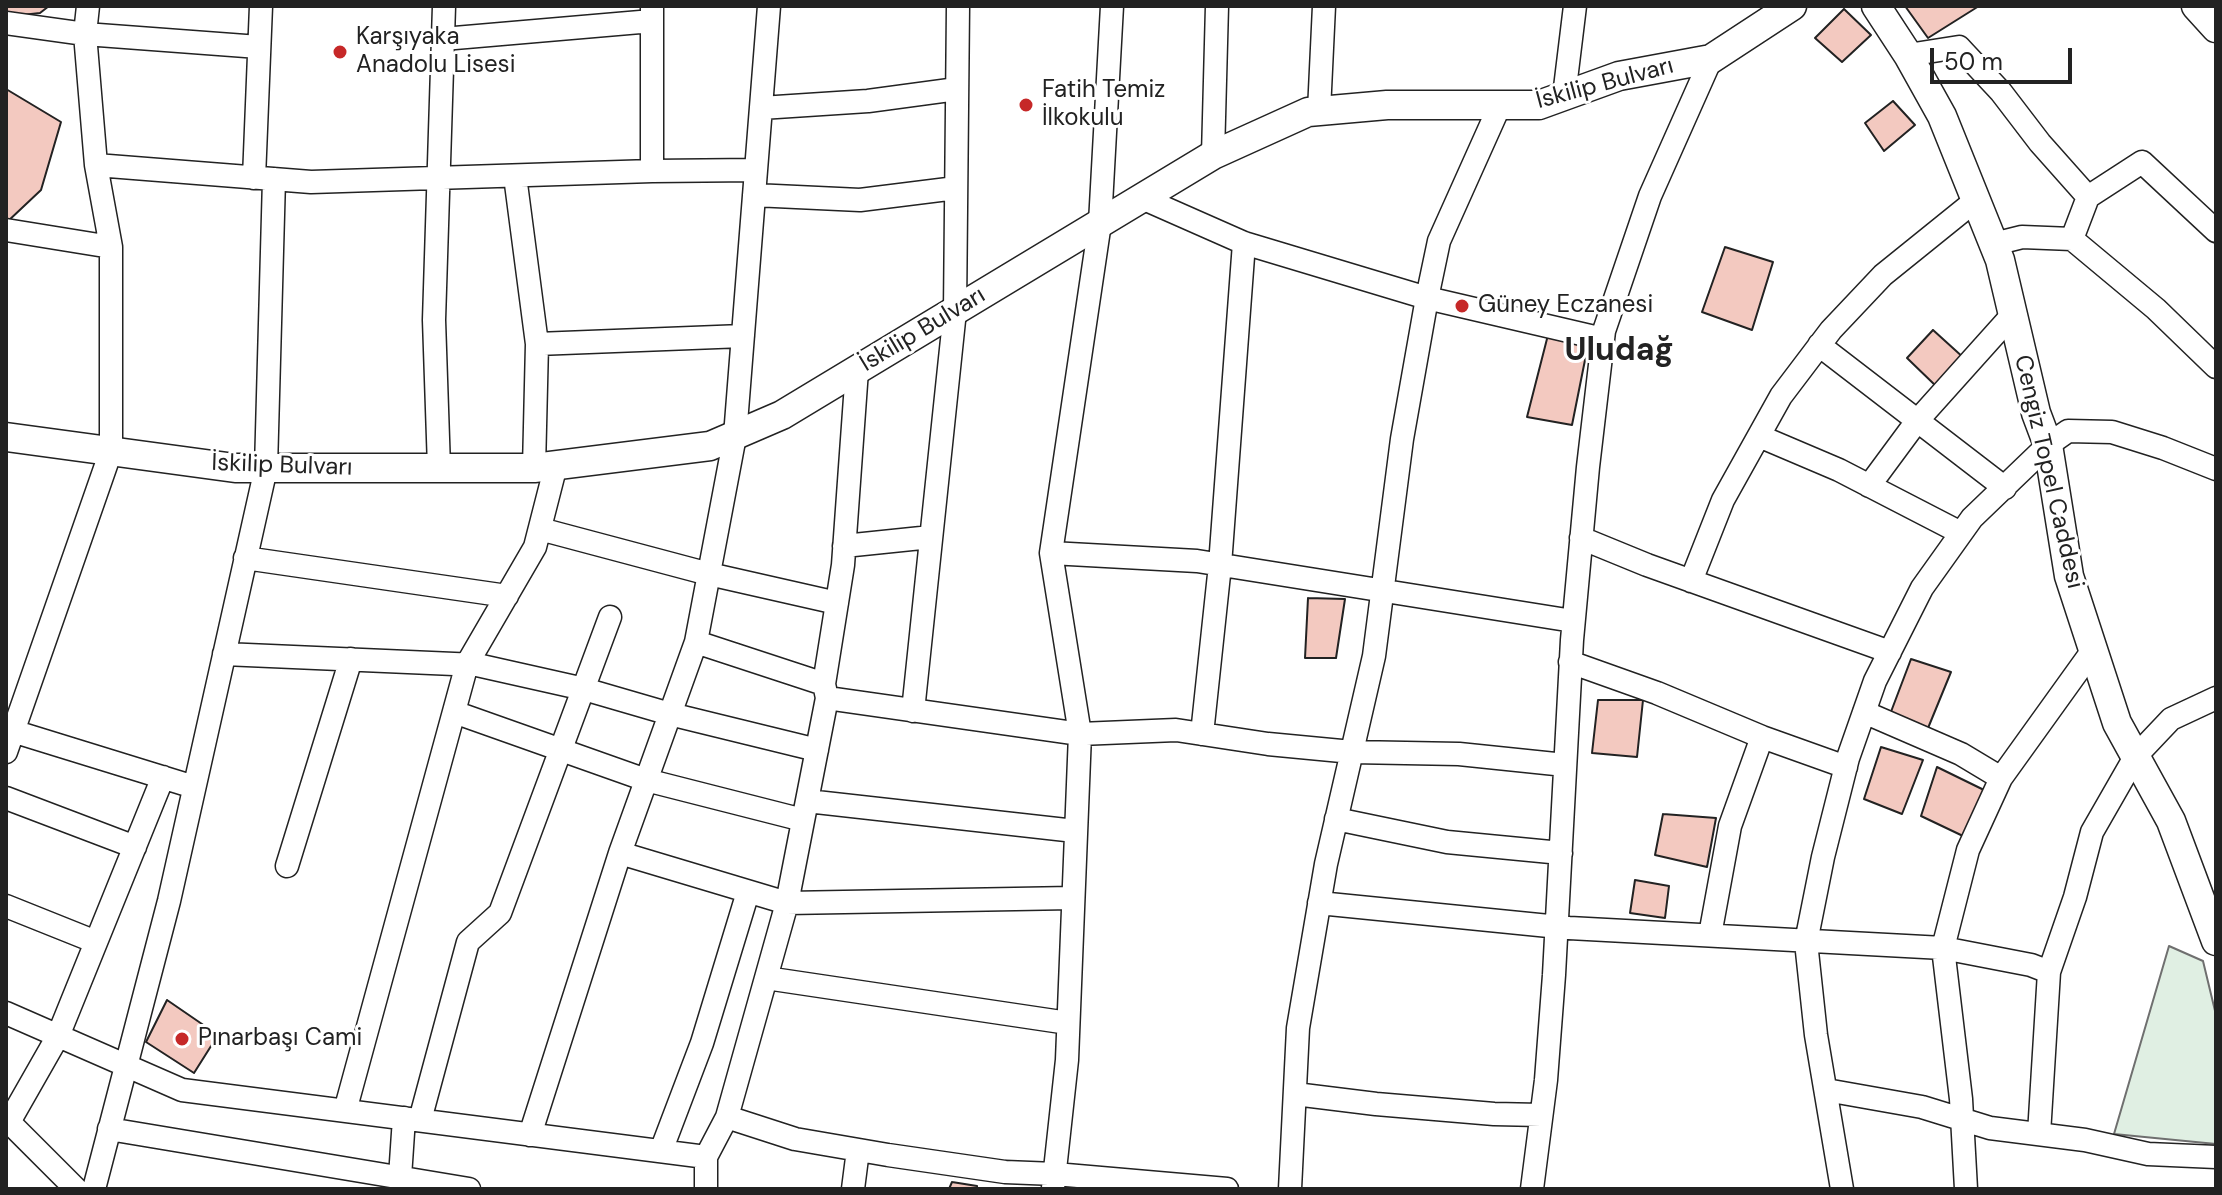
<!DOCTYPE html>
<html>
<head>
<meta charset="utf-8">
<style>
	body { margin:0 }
	#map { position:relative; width:2222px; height:1195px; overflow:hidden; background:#fff; font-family:"DM Sans",sans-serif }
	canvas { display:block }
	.frame { position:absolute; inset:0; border:8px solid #222; pointer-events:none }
	.scale { position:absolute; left:1930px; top:48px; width:142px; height:36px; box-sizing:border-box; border:4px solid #222; border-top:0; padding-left:10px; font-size:24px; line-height:28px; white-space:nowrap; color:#222; -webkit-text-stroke:6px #fff; paint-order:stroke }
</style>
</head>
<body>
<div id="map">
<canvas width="2222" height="1195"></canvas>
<div class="frame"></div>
<div class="scale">50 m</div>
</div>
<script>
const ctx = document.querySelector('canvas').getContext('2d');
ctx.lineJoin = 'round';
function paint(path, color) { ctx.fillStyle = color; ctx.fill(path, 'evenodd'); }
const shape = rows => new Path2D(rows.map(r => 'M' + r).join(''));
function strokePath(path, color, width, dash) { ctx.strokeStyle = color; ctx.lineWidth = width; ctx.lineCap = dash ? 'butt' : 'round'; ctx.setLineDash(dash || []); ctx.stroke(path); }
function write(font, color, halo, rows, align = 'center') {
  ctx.font = font + ' "DM Sans",sans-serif'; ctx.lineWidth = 6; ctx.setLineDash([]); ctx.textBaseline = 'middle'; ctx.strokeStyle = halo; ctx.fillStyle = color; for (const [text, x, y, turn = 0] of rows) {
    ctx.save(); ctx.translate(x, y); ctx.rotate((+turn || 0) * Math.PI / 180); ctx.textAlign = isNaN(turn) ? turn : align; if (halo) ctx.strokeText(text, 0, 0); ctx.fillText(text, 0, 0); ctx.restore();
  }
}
const green = shape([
	[2169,946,2203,961,2216,1015,2216,1144,2114,1134,2169,946]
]);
paint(green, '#e0efe3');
strokePath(green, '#6f6f6f', 2);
const building = shape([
	[6,6,49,6,40,13,13,16,6,15,6,6],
	[1905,6,1979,6,1928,38,1905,6],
	[1844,9,1871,35,1842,62,1815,38,1844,9],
	[6,89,61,122,41,190,6,223,6,89],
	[1893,101,1915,125,1884,151,1865,123,1893,101],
	[1725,247,1773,262,1752,330,1702,312,1725,247],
	[1933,330,1965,359,1938,388,1907,358,1933,330],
	[1549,331,1589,340,1572,425,1527,417,1549,331],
	[1308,598,1345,599,1336,658,1305,658,1308,598],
	[1911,659,1951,672,1926,733,1889,717,1911,659],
	[1598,700,1643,700,1637,757,1592,753,1598,700],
	[1881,747,1923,760,1902,814,1864,799,1881,747],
	[1937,767,1984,790,1963,836,1921,816,1937,767],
	[1663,814,1716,818,1707,867,1655,855,1663,814],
	[1635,880,1669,886,1665,918,1630,913,1635,880],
	[167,1000,218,1035,194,1073,146,1042,167,1000],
	[952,1182,977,1186,977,1189,949,1189,952,1182]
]);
paint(building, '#f3c9c0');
strokePath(building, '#222', 2);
const minor = shape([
	[88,6,85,34,96,165,311,182,652,171,756,170],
	[652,8,652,171],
	[6,23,85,34,259,47],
	[443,39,652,21],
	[1908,55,1959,47,2001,92,2040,143,2088,197],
	[1564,96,1575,6],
	[761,108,868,101,957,89],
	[1319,111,1324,6],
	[1213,155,1217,6],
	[515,176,537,344,534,468],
	[254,178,261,6],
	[754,195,860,200,956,188],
	[1142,198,1244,243,1427,298,1603,339],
	[6,230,111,247,96,165],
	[2072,239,2088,197,2142,162,2216,231],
	[1994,244,2022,237,2072,239,2156,309,2216,367],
	[537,344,743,336],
	[1819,345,2005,488],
	[1759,436,1839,470,1961,533],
	[439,468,434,320,444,6],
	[1869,486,1917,421,2013,314],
	[540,529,709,574,837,603],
	[1581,538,1647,565,1890,652],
	[844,546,931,537],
	[1051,553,1100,223,1112,6],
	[245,558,507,596],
	[1691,581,1723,500,1781,396,1831,330,1883,275,1976,200],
	[696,642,824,684],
	[224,654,477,665,584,689,670,714,817,750],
	[1570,662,1657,693,1762,737,1846,767],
	[827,698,824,684,843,565,857,370],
	[913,711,955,311,958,6],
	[454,712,646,780,803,820],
	[1864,712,1961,754,2001,778],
	[6,729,194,787],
	[1202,734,1220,565,1244,243],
	[6,752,111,451,111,247],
	[6,798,135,847],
	[807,801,1075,831],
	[1336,819,1447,842,1561,853],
	[620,853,696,642,735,436,769,6],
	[287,866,351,659],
	[1319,903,1569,928,1943,948,2031,965,2049,972,2075,897,2092,832,2135,757,2171,719,2216,698],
	[6,906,96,942],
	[1710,935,1730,826,1762,737],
	[766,978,1068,1023],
	[6,1013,182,1090,706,1157,727,1117,795,1139,888,1155,1005,1172,1055,1174,1227,1189],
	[1826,1090,1922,1107,1990,1128,2085,1140,2148,1154,2216,1157],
	[1295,1094,1376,1104,1494,1114,1541,1115],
	[345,1111,467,664,535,547,556,465],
	[727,1117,787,903,1072,898],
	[6,1119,76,1189],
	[420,1120,468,942,500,913,610,617],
	[9,1122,58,1036,163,777],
	[109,1129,469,1189],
	[2039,1134,2049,972],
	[530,1135,620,853,787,903,827,698,1080,734,1176,730,1268,744,1352,752,1459,754,1565,765],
	[661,1151,702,1043,748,892],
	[706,1157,706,1189],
	[400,1177,404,1118],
	[1053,1188,1067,1060,1080,734,1051,553,1197,561,1573,621],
	[94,1189,169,901,266,468,274,179],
	[853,1189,858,1150],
	[1290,1189,1298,1028,1326,864,1374,656,1402,439,1427,298,1439,241,1500,105],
	[1532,1189,1546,1080,1554,975,1572,640,1588,467,1604,331,1650,196,1711,59],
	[1842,1189,1816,1035,1806,942,1823,857,1848,758,1875,681,1922,588,1972,518,2048,445,2068,431,2112,432,2163,448,2216,469],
	[1966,1189,1961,1099,1943,948,1968,850,2001,778,2093,650]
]);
const major = shape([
	[1876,6,1908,55,1942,116,2000,260,2036,413,2048,445,2069,576,2117,723,2171,821,2216,941],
	[2196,6,2216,28],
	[6,437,235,468,534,468,710,446,782,415,1213,155,1308,112,1387,105,1539,105,1619,76,1711,59,1792,6]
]);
strokePath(minor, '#222', 25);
strokePath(major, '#222', 31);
strokePath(minor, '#fff', 22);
strokePath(major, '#fff', 28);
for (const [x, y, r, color] of [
	[340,52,8,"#c62828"],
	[1026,105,8,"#c62828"],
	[1462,306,8,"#c62828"],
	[182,1039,8,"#c62828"]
]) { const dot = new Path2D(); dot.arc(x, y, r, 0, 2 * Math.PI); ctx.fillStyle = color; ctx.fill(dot); strokePath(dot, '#fff', 3); }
write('24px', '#222', '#fff', [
	["Karşıyaka",356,38],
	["Anadolu Lisesi",356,66],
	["Fatih Temiz",1042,91],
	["İlkokulu",1042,119],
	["Güney Eczanesi",1478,306],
	["Pınarbaşı Cami",198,1039]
], 'left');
write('24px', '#222', '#fff', [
	["İskilip Bulvarı",1605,84,-15],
	["İskilip Bulvarı",923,330,-31],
	["İskilip Bulvarı",282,466,2],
	["Cengiz Topel Caddesi",2048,472,77]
]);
write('bold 32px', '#222', '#fff', [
	["Uludağ",1619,352]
]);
</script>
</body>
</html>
